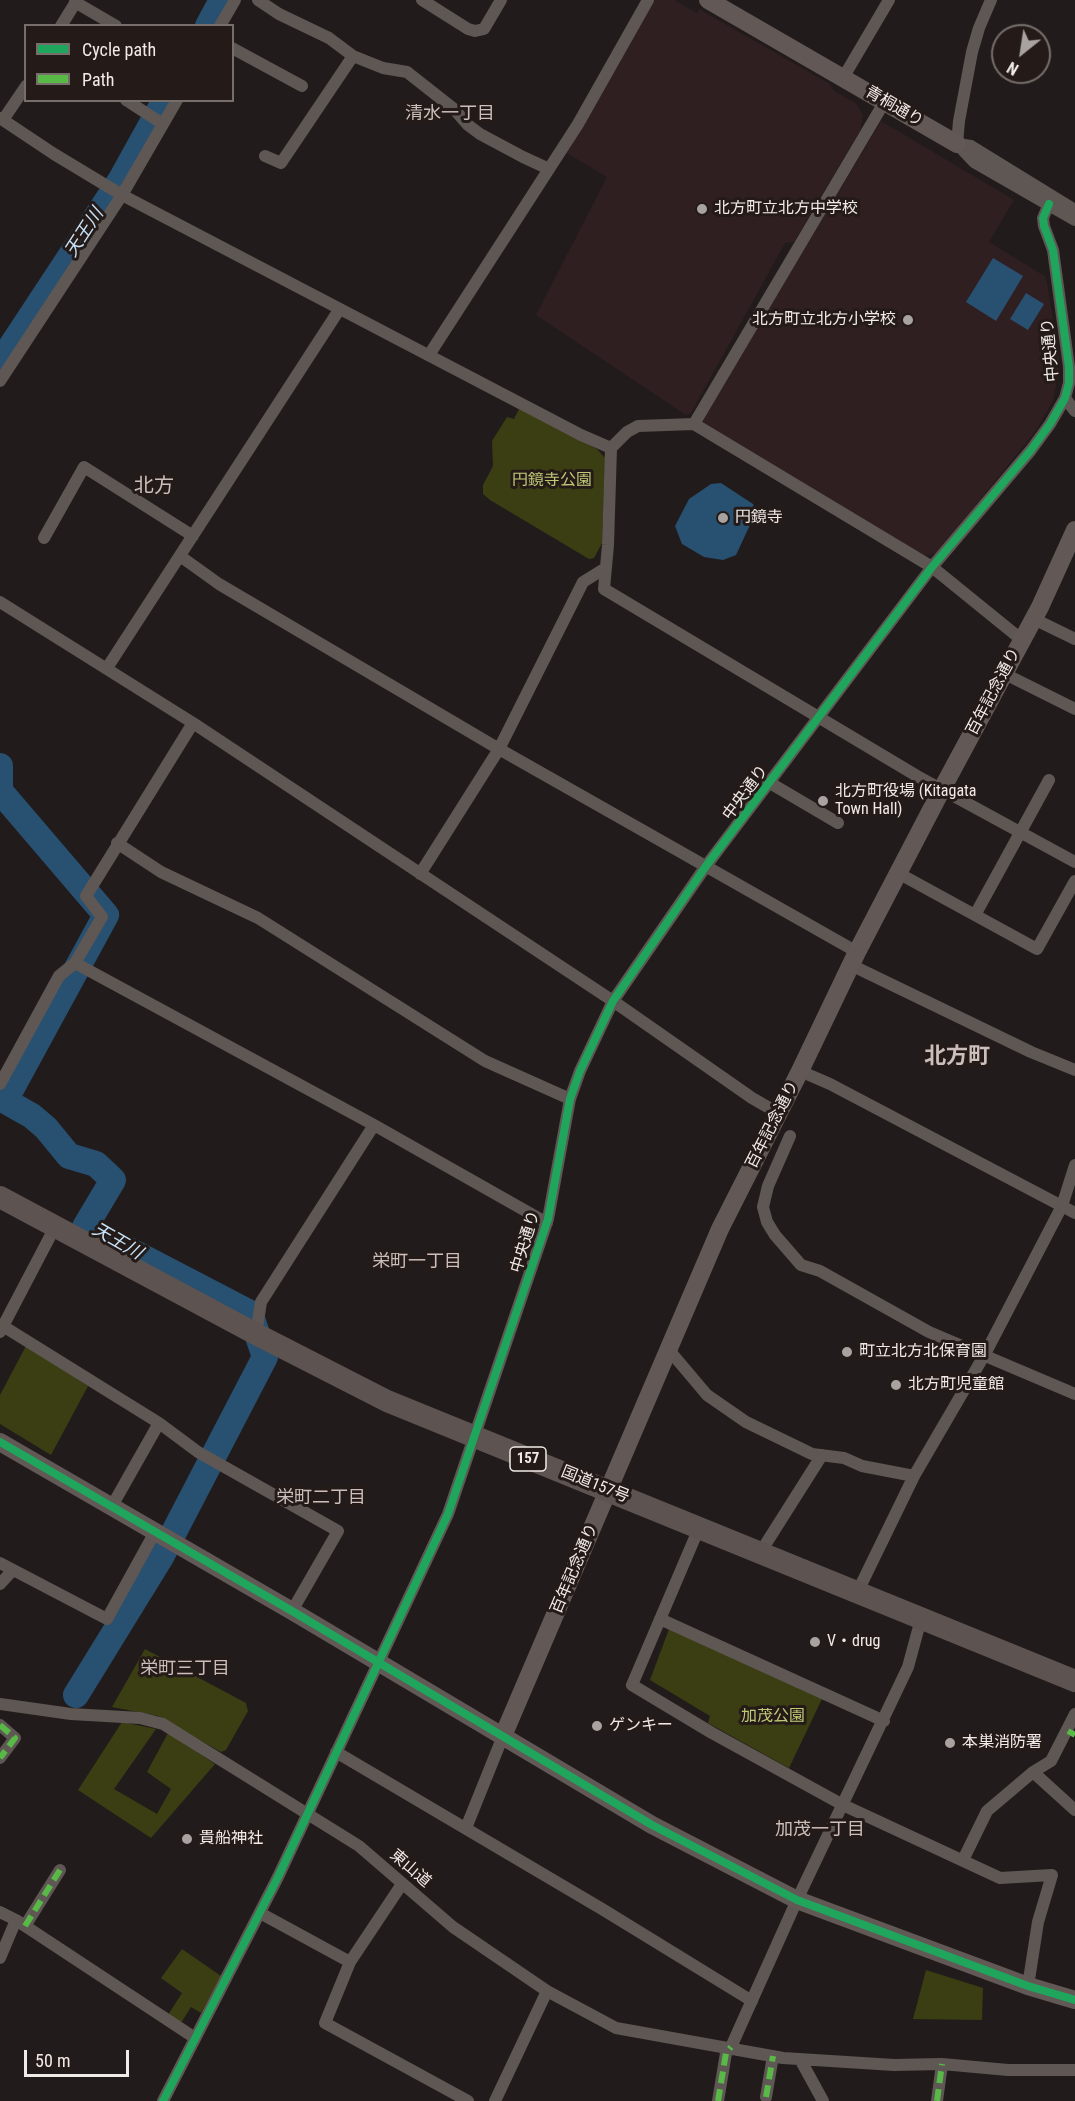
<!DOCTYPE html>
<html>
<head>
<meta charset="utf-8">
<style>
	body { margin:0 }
	#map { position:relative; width:1075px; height:2101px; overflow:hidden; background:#211c1b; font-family:"Roboto Condensed",sans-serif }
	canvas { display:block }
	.legend { position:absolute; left:24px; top:24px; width:210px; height:78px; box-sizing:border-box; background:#241b18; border:2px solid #766e6b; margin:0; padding:8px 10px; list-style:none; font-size:18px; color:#f1ebe8 }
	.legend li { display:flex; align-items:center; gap:12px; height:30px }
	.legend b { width:30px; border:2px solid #766e6b }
	.north { position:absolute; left:991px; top:24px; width:60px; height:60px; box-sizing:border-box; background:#241b18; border:2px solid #766e6b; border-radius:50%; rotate:210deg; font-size:16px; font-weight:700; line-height:24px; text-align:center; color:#f1ebe8 }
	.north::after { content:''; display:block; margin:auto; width:21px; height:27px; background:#a8a3a0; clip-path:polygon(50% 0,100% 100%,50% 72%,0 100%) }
	.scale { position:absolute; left:24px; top:2050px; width:105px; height:27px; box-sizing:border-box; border:3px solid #f1ebe8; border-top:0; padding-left:8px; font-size:18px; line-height:21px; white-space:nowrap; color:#f1ebe8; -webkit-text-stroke:4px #241b18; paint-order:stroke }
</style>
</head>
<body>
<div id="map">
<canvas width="1075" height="2101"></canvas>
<ul class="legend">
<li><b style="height:8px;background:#20a55d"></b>Cycle path</li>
<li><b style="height:8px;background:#58b947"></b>Path</li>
</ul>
<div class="north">N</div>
<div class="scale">50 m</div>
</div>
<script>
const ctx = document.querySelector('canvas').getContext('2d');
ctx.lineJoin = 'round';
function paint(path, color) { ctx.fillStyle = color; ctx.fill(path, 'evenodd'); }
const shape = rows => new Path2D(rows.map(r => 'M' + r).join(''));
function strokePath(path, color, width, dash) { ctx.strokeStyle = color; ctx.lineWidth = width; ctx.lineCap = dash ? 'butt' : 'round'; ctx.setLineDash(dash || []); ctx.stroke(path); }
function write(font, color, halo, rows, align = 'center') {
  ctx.font = font + ' "Roboto Condensed","Noto Sans JP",sans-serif'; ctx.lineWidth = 6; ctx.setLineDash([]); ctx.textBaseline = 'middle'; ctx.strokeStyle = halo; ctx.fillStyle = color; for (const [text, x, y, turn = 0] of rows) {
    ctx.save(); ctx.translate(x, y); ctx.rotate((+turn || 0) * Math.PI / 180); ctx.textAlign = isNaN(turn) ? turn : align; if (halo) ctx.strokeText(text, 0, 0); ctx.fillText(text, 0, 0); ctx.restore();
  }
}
paint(shape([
	[655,0,674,0,697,13,699,9,830,84,834,91,856,103,863,115,861,129,794,242,785,243,691,413,686,415,536,315,607,177,565,152],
	[881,121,1014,200,989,242,1046,277,1060,364,1053,401,1035,432,937,553,925,556,704,425,703,419]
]), '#2f1f21');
paint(shape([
	[519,409,597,449,605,458,602,543,594,558,589,559,490,500,483,494,483,485,493,466,492,441,507,417,514,419],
	[26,1346,88,1386,51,1455,0,1424,0,1395],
	[669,1629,822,1699,789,1768,708,1723,710,1716,650,1680],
	[145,1649,246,1703,248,1711,226,1750,221,1752,158,1716,112,1707],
	[122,1722,156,1729,114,1789,157,1814,171,1789,147,1772,168,1733,215,1764,151,1838,78,1790],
	[182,1949,221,1976,201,2013,191,2007,181,2023,168,2015,182,1993,161,1978],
	[926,1970,983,1988,982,2020,913,2019]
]), '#3a3e12');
paint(shape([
	[993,258,1023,276,996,321,966,302],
	[1026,293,1044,304,1028,330,1010,319],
	[721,483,753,504,756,512,736,555,723,560,704,557,682,544,675,526,689,499,711,484]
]), '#285071');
strokePath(shape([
	[208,26,222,0],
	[0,363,120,181,165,100],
	[0,766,0,791,106,915,8,1095,9,1103,32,1116,46,1128,69,1156,96,1164,113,1180,85,1227,250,1313,265,1357,161,1557,76,1695]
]), '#285071', 26);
strokePath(shape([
	[258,0,279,14,329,38,353,56,383,68,407,72,454,109,468,125,480,134,523,157,549,169],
	[422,0,468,29,475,31,484,29,501,0],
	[75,2,116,26],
	[61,26,77,0],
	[220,26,235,0],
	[232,48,302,86],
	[843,78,889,0],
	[126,100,163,124],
	[0,118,54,154,122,195,581,435,611,448,627,432,638,426,694,424,932,567,1022,640],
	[3,120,26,86],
	[957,144,959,121,972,52,979,28,991,0],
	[957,144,974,162,1075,220],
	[957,144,971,146,1075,210],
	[265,156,281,163,353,56],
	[429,355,578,124,648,0],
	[0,381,122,195,177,100],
	[1065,398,1075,411],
	[694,424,885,101],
	[611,448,608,545,604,589,917,776,1075,862],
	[44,538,84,467,193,536],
	[180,556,219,584,499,749,857,952],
	[0,602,193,723,613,1001,752,1098,778,1113],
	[1034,619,1075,639],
	[107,668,339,310],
	[1003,673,1075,709],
	[770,783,838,823],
	[117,843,161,872,258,918,485,1061,570,1099],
	[898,873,1037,949,1075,881],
	[420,874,499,749,583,582,604,569],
	[975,915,1049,780],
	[75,963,374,1125,547,1223],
	[851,965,1031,1052,1075,1070],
	[800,1071,830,1084,1075,1213],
	[0,1084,59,976,75,963,102,917,86,896,193,723],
	[790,1136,768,1186,763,1207,767,1222,775,1235,801,1265,820,1271,929,1332,1075,1394],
	[3,1326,159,1423,198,1452,338,1531,292,1611],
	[0,1332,55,1227],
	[256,1334,261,1302,374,1125],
	[669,1350,707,1395,746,1422,812,1454,844,1458,862,1466,914,1476],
	[112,1506,159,1423],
	[699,1528,632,1685,712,1733,843,1805,1000,1878,1052,1875,1038,1922,1028,1986],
	[760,1553,822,1455],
	[0,1563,107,1619,155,1532],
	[0,1584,12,1571],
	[857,1593,914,1476,985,1354,1062,1206,1075,1165],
	[660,1619,884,1721],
	[0,1704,71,1714,140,1718,163,1724,359,1846,453,1927,547,1991,616,2028,783,2058,894,2065,942,2064,1008,2070,1075,2070],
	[0,1725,15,1738,0,1758],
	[336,1752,602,1909,752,2001],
	[1033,1772,1075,1810],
	[466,1828,503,1736],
	[963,1860,987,1811,1033,1772,1051,1761,1075,1714],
	[402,1884,350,1962,325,2023,468,2101],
	[0,1912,16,1920,195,2038],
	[260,1913,350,1962],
	[25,1926,60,1870],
	[0,1958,16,1920],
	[800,2059,823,2101],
	[766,2097,773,2056],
	[163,2101,278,1877,448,1514,548,1219,570,1099,580,1071,613,1001,706,866,932,567,1031,450,1050,424,1065,398,1069,383,1069,367,1053,250,1044,226,1043,218,1049,204],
	[495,2101,547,1991],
	[718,2101,726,2053,731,2047,797,1900,908,1667,921,1619],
	[937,2101,942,2064]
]), '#5e5754', 12);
strokePath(shape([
	[708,0,957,144],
	[0,1442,292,1611,652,1825,797,1900,1028,1986,1075,2000],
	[503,1736,720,1229,800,1071,857,952,942,789,1040,607,1075,530]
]), '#625856', 18);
strokePath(shape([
	[0,1197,256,1334,387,1401,1075,1681]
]), '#5d5351', 22);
strokePath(shape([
	[0,1725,15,1738,0,1758],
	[1068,1731,1075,1735],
	[25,1926,60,1870],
	[766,2097,773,2056],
	[718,2101,726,2053,731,2047],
	[937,2101,942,2064]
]), '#58b947', 6, [12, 6]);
strokePath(shape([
	[0,1442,292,1611,652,1825,797,1900,1028,1986,1075,2000],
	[163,2101,278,1877,448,1514,548,1219,570,1099,580,1071,613,1001,706,866,932,567,1031,450,1050,424,1065,398,1069,383,1069,367,1053,250,1044,226,1043,218,1049,204]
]), '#20a55d', 8);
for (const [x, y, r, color] of [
	[702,209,6,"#a8a3a0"],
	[908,320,6,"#a8a3a0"],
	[723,518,6,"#a8a3a0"],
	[823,801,6,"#a8a3a0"],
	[847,1352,6,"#a8a3a0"],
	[896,1385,6,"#a8a3a0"],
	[815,1642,6,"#a8a3a0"],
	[597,1726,6,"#a8a3a0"],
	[950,1743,6,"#a8a3a0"],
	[187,1839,6,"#a8a3a0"]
]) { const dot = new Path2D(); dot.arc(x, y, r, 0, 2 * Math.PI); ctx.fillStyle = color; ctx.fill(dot); strokePath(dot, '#241b18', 2); }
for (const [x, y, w] of [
	[528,1459,36]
]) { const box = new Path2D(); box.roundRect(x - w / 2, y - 12, w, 24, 4.5); ctx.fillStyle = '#241b18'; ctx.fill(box); strokePath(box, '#f1ebe8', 1.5); }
write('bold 15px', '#f1ebe8', null, [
	["157",528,1459]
]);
write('16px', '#f1ebe8', '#241b18', [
	["青桐通り",894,107,30],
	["中央通り",1051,350,-95],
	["百年記念通り",994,692,-62],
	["中央通り",746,793,-53],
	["百年記念通り",773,1125,-63],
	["中央通り",526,1242,-73],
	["国道157号",595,1485,22],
	["百年記念通り",575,1569,-67],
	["東山道",410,1869,41]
]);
write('16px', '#f1ebe8', '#241b18', [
	["北方町立北方中学校",714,209],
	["北方町立北方小学校",896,320,"right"],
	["円鏡寺",735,518],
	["北方町役場 (Kitagata",835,792],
	["Town Hall)",835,810],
	["町立北方北保育園",859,1352],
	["北方町児童館",908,1385],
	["V・drug",827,1642],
	["ゲンキー",609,1726],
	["本巣消防署",962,1743],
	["貴船神社",199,1839]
], 'left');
write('16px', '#bfc975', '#241b18', [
	["円鏡寺公園",552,481],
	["加茂公園",773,1717]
]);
write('18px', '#ccbfbb', '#241b18', [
	["清水一丁目",450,114],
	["栄町一丁目",417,1262],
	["栄町二丁目",321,1498],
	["栄町三丁目",185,1669],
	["加茂一丁目",820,1830]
]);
write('italic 18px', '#c7e2f9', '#241b18', [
	["天王川",85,233,-57],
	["天王川",117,1242,30]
]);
write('20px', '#ccbfbb', '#241b18', [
	["北方",154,487]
]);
write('bold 22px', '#ccbfbb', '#241b18', [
	["北方町",957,1057]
]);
</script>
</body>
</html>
